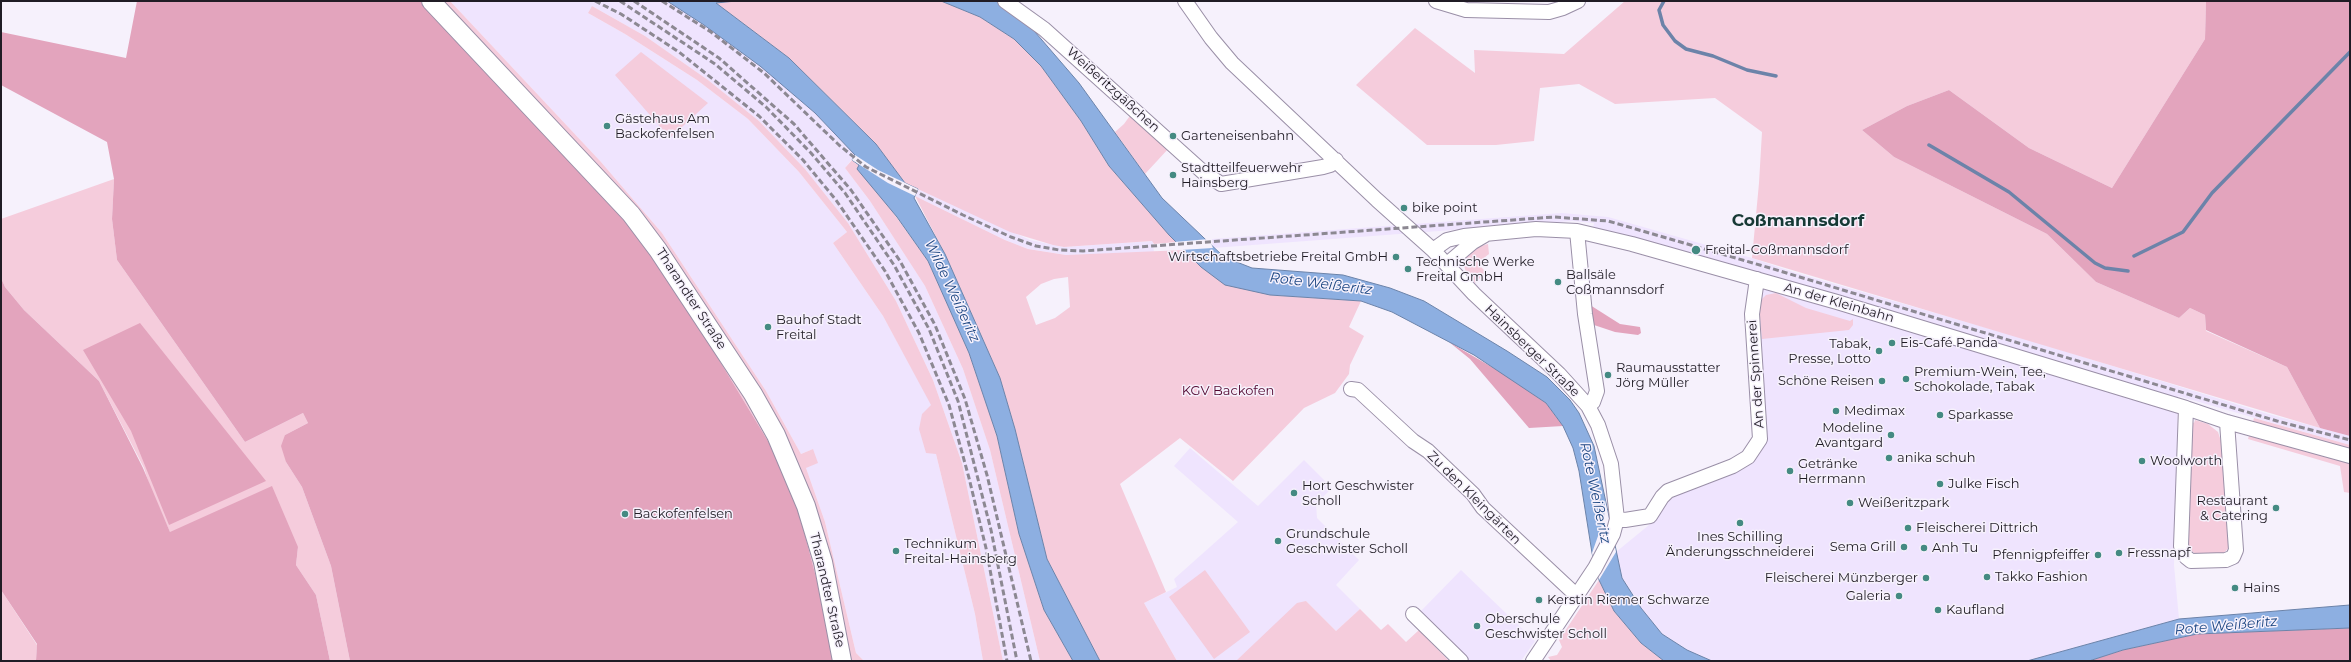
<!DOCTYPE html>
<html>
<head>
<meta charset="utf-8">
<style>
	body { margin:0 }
	#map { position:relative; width:2351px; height:662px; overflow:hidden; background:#f6f1fc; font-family:Montserrat,sans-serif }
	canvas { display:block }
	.frame { position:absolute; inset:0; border:2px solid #201c25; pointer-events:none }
</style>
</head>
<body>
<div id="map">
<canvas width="2351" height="662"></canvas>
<div class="frame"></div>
</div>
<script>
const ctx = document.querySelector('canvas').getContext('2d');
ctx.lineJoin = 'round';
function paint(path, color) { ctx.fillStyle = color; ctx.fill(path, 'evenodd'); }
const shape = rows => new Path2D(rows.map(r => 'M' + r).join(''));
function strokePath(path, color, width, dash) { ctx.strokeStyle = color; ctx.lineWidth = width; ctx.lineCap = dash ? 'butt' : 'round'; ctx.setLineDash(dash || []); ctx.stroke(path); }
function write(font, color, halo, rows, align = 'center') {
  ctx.font = font + ' Montserrat,sans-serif'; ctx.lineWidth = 3; ctx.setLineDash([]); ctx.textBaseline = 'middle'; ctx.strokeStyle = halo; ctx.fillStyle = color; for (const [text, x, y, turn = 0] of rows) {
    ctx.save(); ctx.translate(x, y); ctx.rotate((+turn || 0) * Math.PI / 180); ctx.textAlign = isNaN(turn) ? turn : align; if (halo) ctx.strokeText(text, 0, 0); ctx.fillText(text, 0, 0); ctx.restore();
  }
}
paint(shape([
	[450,1,667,1,704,25,760,66,815,113,855,155,845,168,870,201,925,286,963,369,990,450,1040,661,1003,661,962,463,933,380,896,301,848,223,805,169,759,121,708,80,645,36,592,6,588,13,625,34,697,80,748,119,799,172,847,232,833,243,883,316,932,405,936,454,975,614,983,661,864,661,856,653,825,522,806,468,813,449,801,454,766,391,662,233,601,162],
	[918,189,1030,240,1064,247,1153,241,1154,253,1066,255,1028,249,1005,240,915,196],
	[1562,213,1608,217,1752,258,1793,272,2022,338,2268,414,2350,436,2350,445,2178,396,2174,565,2179,619,2027,661,1712,661,1687,650,1662,634,1641,608,1622,578,1616,552,1649,525,1669,488,1762,449,1754,272,1593,229,1594,223,1572,221,1213,248,1212,239],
	[1190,448,1258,506,1304,460,1332,488,1316,504,1317,518,1359,560,1336,585,1360,609,1336,631,1306,601,1237,661,1177,661,1144,603,1177,587,1174,579,1238,522,1174,466],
	[1461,570,1535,641,1521,661,1522,659,1520,661,1470,661,1420,612]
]), '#efe4fe');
paint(shape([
	[420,1,450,1,601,162,662,233,766,391,801,454,813,449,818,463,806,468,825,522,856,653,864,661,833,661,821,596,796,501,774,451,686,305,460,41],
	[736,1,941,1,980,17,1014,39,1041,66,1081,121,1109,166,1176,242,1154,244,1152,241,1064,247,1053,245,1010,232,905,183,876,144,789,58,716,3],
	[1625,1,2206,1,2205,39,2112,188,2029,148,1949,90,1907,106,1862,130,1894,157,2047,234,2096,282,2179,318,2190,308,2205,315,2206,331,2287,367,2320,428,1752,258,1759,183,1762,132,1715,98,1615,104,1579,84,1540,88,1534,141,1496,145,1427,145,1356,85,1415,28,1475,73,1474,50,1564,54],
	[592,6,645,36,708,80,759,121,805,169,848,223,896,301,933,380,962,463,1003,661,983,661,975,614,936,454,926,453,919,429,922,414,931,405,883,316,833,243,847,232,799,172,748,119,697,80,625,34,588,13],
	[641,52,708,103,670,138,615,75],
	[1132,113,1169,148,1145,174,1115,132,1124,124],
	[852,160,859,165,928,261,969,353,997,436,1019,534,1044,610,1073,661,1040,661,990,450,963,369,925,286,870,201,845,168],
	[114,179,112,219,117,260,245,442,303,413,308,423,285,435,286,462,302,487,331,566,350,661,330,661,316,595,296,565,298,547,170,532,151,490,144,468,99,381,24,310,5,287,1,278,1,219],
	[915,196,1005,240,1028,249,1066,255,1184,250,1201,267,1270,295,1361,301,1349,327,1364,336,1350,365,1349,374,1335,393,1304,408,1233,481,1180,438,1120,484,1166,592,1144,603,1177,661,1100,661,1047,559,1015,429,1000,378,945,254],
	[1068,277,1070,307,1055,318,1036,325,1026,297,1041,284,1054,279],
	[1488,244,1489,254,1480,261,1480,266,1486,272,1475,283,1466,272,1464,266,1467,256,1477,247],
	[1776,293,1806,308,1850,321,1853,319,1853,325,1849,330,1762,339,1759,307,1761,300,1766,295],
	[2254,418,2350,445,2350,493,2344,492,2340,466,2248,439],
	[2195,420,2208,424,2218,432,2221,441,2230,546,2224,553,2197,555,2189,549,2187,543,2192,422,2194,423],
	[1205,570,1250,632,1214,659,1169,597],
	[1599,580,1614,611,1641,643,1664,661,1551,661,1548,657,1557,655,1562,647,1559,640],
	[1,590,37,645,36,661,1,661],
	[1306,601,1336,631,1360,609,1381,630,1388,624,1406,642,1419,630,1449,661,1236,661,1297,603]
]), '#f5ccdc');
paint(shape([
	[137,1,420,1,637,233,686,305,774,451,796,501,821,596,833,661,350,661,331,566,302,487,286,462,281,446,285,435,308,423,303,413,245,442,117,260,112,219,114,179,107,142,1,85,1,32,126,58],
	[2206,1,2350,1,2350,436,2320,428,2287,367,2206,330,2205,315,2190,308,2179,318,2096,282,2047,234,1894,157,1862,130,1907,106,1949,90,2029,148,2112,188,2205,39],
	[1,278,5,287,24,310,99,381,143,468,170,532,272,486,298,547,296,565,316,595,330,661,36,661,37,644,1,590],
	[1590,305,1620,324,1640,327,1641,333,1638,335,1615,332,1594,325],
	[140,323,266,481,169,525,131,431,83,350],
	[1449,342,1502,373,1546,403,1563,426,1529,428,1470,359],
	[2350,628,2350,661,2089,661,2123,650,2197,634]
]), '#e3a4bd');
const water = shape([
	[667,1,736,1,716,3,789,58,876,144,905,183,918,189,914,198,945,254,1000,378,1015,429,1047,559,1100,661,1073,661,1044,610,1019,534,997,436,969,353,928,261,897,217,857,169,859,165,852,160,855,155,815,113,760,66,704,25,667,1],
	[941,1,996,1,1029,25,1079,83,1162,198,1224,257,1252,268,1343,275,1390,288,1424,301,1507,351,1547,377,1570,400,1579,413,1594,446,1622,578,1641,608,1662,634,1687,650,1712,661,1664,661,1641,643,1614,611,1599,580,1592,553,1579,471,1573,448,1563,426,1546,403,1474,355,1392,312,1361,301,1270,295,1225,285,1201,267,1169,235,1109,166,1081,121,1041,66,1014,39,980,17,941,1],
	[2350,605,2350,628,2197,634,2123,650,2089,661,2027,661,2179,619,2350,605]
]);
paint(water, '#8dafe1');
strokePath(water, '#6c83a9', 1);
paint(shape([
	[855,155,878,170,918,189,915,196,888,183,852,160],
	[1209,239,1213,248,1181,250,1174,242],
	[1605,500,1616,552,1599,580,1592,553,1604,519]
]), '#f6f1fc');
strokePath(shape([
	[1664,1,1659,10,1663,25,1675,41,1686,49,1713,56,1747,70,1776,76],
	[1929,145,2009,192,2095,263,2105,268,2128,271],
	[2134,256,2183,232,2212,193,2350,52]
]), '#6c83a9', 3.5);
const minor = shape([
	[1005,1,1044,29,1203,172,1221,184,1323,167,1330,165,1336,160],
	[1185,1,1211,38,1232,63,1377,200,1433,250,1474,294,1559,374,1588,406,1598,425,1611,464,1617,519,1613,534,1595,568,1533,661],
	[1436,1,1466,10,1549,12,1563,8,1578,1],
	[1577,231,1585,314,1597,391,1593,402,1588,406],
	[1433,250,1447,240,1464,236,1536,229,1577,231,1632,244,1837,302,2186,408,2227,422,2350,456],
	[1447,264,1473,242,1485,235],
	[1351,389,1358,390,1413,441,1428,451,1473,494,1483,508,1576,595],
	[2186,408,2181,546,2186,557,2191,561,2226,560,2233,557,2236,550,2227,422],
	[1617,519,1625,520,1650,516,1662,497,1668,491,1733,466,1748,457,1760,439,1752,314,1757,279],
	[1413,614,1461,661]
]);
const major = shape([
	[431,1,631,214,658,250,753,394,776,435,806,506,823,562,842,661]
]);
strokePath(minor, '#9a8fa7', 16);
strokePath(major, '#9a8fa7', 20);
strokePath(minor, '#fff', 14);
strokePath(major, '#fff', 18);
strokePath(shape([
	[595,1,621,14,679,52,759,116,803,160,836,200,885,271,919,333,949,405,969,478,986,548,1007,661],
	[620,1,715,64,766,107,811,153,845,193,894,265,929,329,958,401,991,530,1017,661],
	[634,1,719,58,794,124,851,190,900,261,935,325,965,399,987,475,1031,661],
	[662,1,711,32,764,73,839,145,866,167,963,215,1011,237,1036,246,1059,250,1083,251,1554,217,1608,221,1770,268,2277,421,2350,440]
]), '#8c8892', 3, [6, 3]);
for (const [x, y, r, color] of [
	[607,126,4,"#448a82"],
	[1173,136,4,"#448a82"],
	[1173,175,4,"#448a82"],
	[1404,208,4,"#448a82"],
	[1696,250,5,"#448a82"],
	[1396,257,4,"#448a82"],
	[1408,269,4,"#448a82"],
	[1558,282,4,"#448a82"],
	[768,327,4,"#448a82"],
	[1892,343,4,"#448a82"],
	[1879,351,4,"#448a82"],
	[1608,375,4,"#448a82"],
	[1906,379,4,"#448a82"],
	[1882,381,4,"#448a82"],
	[1836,411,4,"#448a82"],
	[1940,415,4,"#448a82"],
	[1891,435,4,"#448a82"],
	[1889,458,4,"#448a82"],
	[2142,461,4,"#448a82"],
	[1790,471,4,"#448a82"],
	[1940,484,4,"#448a82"],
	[1294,493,4,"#448a82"],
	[1850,503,4,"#448a82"],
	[2276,508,4,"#448a82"],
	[625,514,4,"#448a82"],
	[1740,523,4,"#448a82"],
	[1908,528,4,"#448a82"],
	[1278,541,4,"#448a82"],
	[1904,547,4,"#448a82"],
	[1924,548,4,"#448a82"],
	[896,551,4,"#448a82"],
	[2119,553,4,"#448a82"],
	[2098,555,4,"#448a82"],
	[1987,577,4,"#448a82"],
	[1926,578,4,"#448a82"],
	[2235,588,4,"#448a82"],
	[1899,596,4,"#448a82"],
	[1539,600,4,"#448a82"],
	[1938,610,4,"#448a82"],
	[1477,626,4,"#448a82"]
]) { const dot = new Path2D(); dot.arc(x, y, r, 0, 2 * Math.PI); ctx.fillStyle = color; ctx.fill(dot); strokePath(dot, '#f6f1fc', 1.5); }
write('13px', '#201c25', '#f6f1fc', [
	["Weißeritzgäßchen",1113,90,42],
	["Tharandter Straße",691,299,57],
	["An der Kleinbahn",1839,303,16],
	["Hainsberger Straße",1532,351,44],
	["An der Spinnerei",1756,374,-94],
	["Zu den Kleingärten",1474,498,45],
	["Tharandter Straße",827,590,77]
]);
write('13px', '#201c25', '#f6f1fc', [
	["Gästehaus Am",615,119],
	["Backofenfelsen",615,134],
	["Garteneisenbahn",1181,136],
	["Stadtteilfeuerwehr",1181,168],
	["Hainsberg",1181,183],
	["bike point",1412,208],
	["Freital-Coßmannsdorf",1705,250],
	["Wirtschaftsbetriebe Freital GmbH",1388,257,"right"],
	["Technische Werke",1416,262],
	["Freital GmbH",1416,277],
	["Ballsäle",1566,275],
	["Coßmannsdorf",1566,290],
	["Bauhof Stadt",776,320],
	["Freital",776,335],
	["Eis-Café Panda",1900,343],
	["Tabak,",1871,344,"right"],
	["Presse, Lotto",1871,359,"right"],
	["Raumausstatter",1616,368],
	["Jörg Müller",1616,383],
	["Premium-Wein, Tee,",1914,372],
	["Schokolade, Tabak",1914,387],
	["Schöne Reisen",1874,381,"right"],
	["Medimax",1844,411],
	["Sparkasse",1948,415],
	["Modeline",1883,428,"right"],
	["Avantgard",1883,443,"right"],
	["anika schuh",1897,458],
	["Woolworth",2150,461],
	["Getränke",1798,464],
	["Herrmann",1798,479],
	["Julke Fisch",1948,484],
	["Hort Geschwister",1302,486],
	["Scholl",1302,501],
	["Restaurant",2268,501,"right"],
	["& Catering",2268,516,"right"],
	["Weißeritzpark",1858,503],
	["Backofenfelsen",633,514],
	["Fleischerei Dittrich",1916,528],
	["Grundschule",1286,534],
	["Geschwister Scholl",1286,549],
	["Ines Schilling",1740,537,"center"],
	["Änderungsschneiderei",1740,552,"center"],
	["Technikum",904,544],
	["Freital-Hainsberg",904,559],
	["Sema Grill",1896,547,"right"],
	["Anh Tu",1932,548],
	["Fressnapf",2127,553],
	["Pfennigpfeiffer",2090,555,"right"],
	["Takko Fashion",1995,577],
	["Fleischerei Münzberger",1918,578,"right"],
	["Hains",2243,588],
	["Galeria",1891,596,"right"],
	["Kerstin Riemer Schwarze",1547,600],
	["Kaufland",1946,610],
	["Oberschule",1485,619],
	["Geschwister Scholl",1485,634]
], 'left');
write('13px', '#51062f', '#f6f1fc', [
	["KGV Backofen",1228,391]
]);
write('italic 14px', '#1c4682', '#f6f1fc', [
	["Rote Weißeritz",1321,284,7],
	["Wilde Weißeritz",952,291,65],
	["Rote Weißeritz",1595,493,78],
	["Rote Weißeritz",2226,626,-5]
]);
write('bold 17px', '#173935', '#f6f1fc', [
	["Coßmannsdorf",1798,221]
]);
</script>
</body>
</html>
